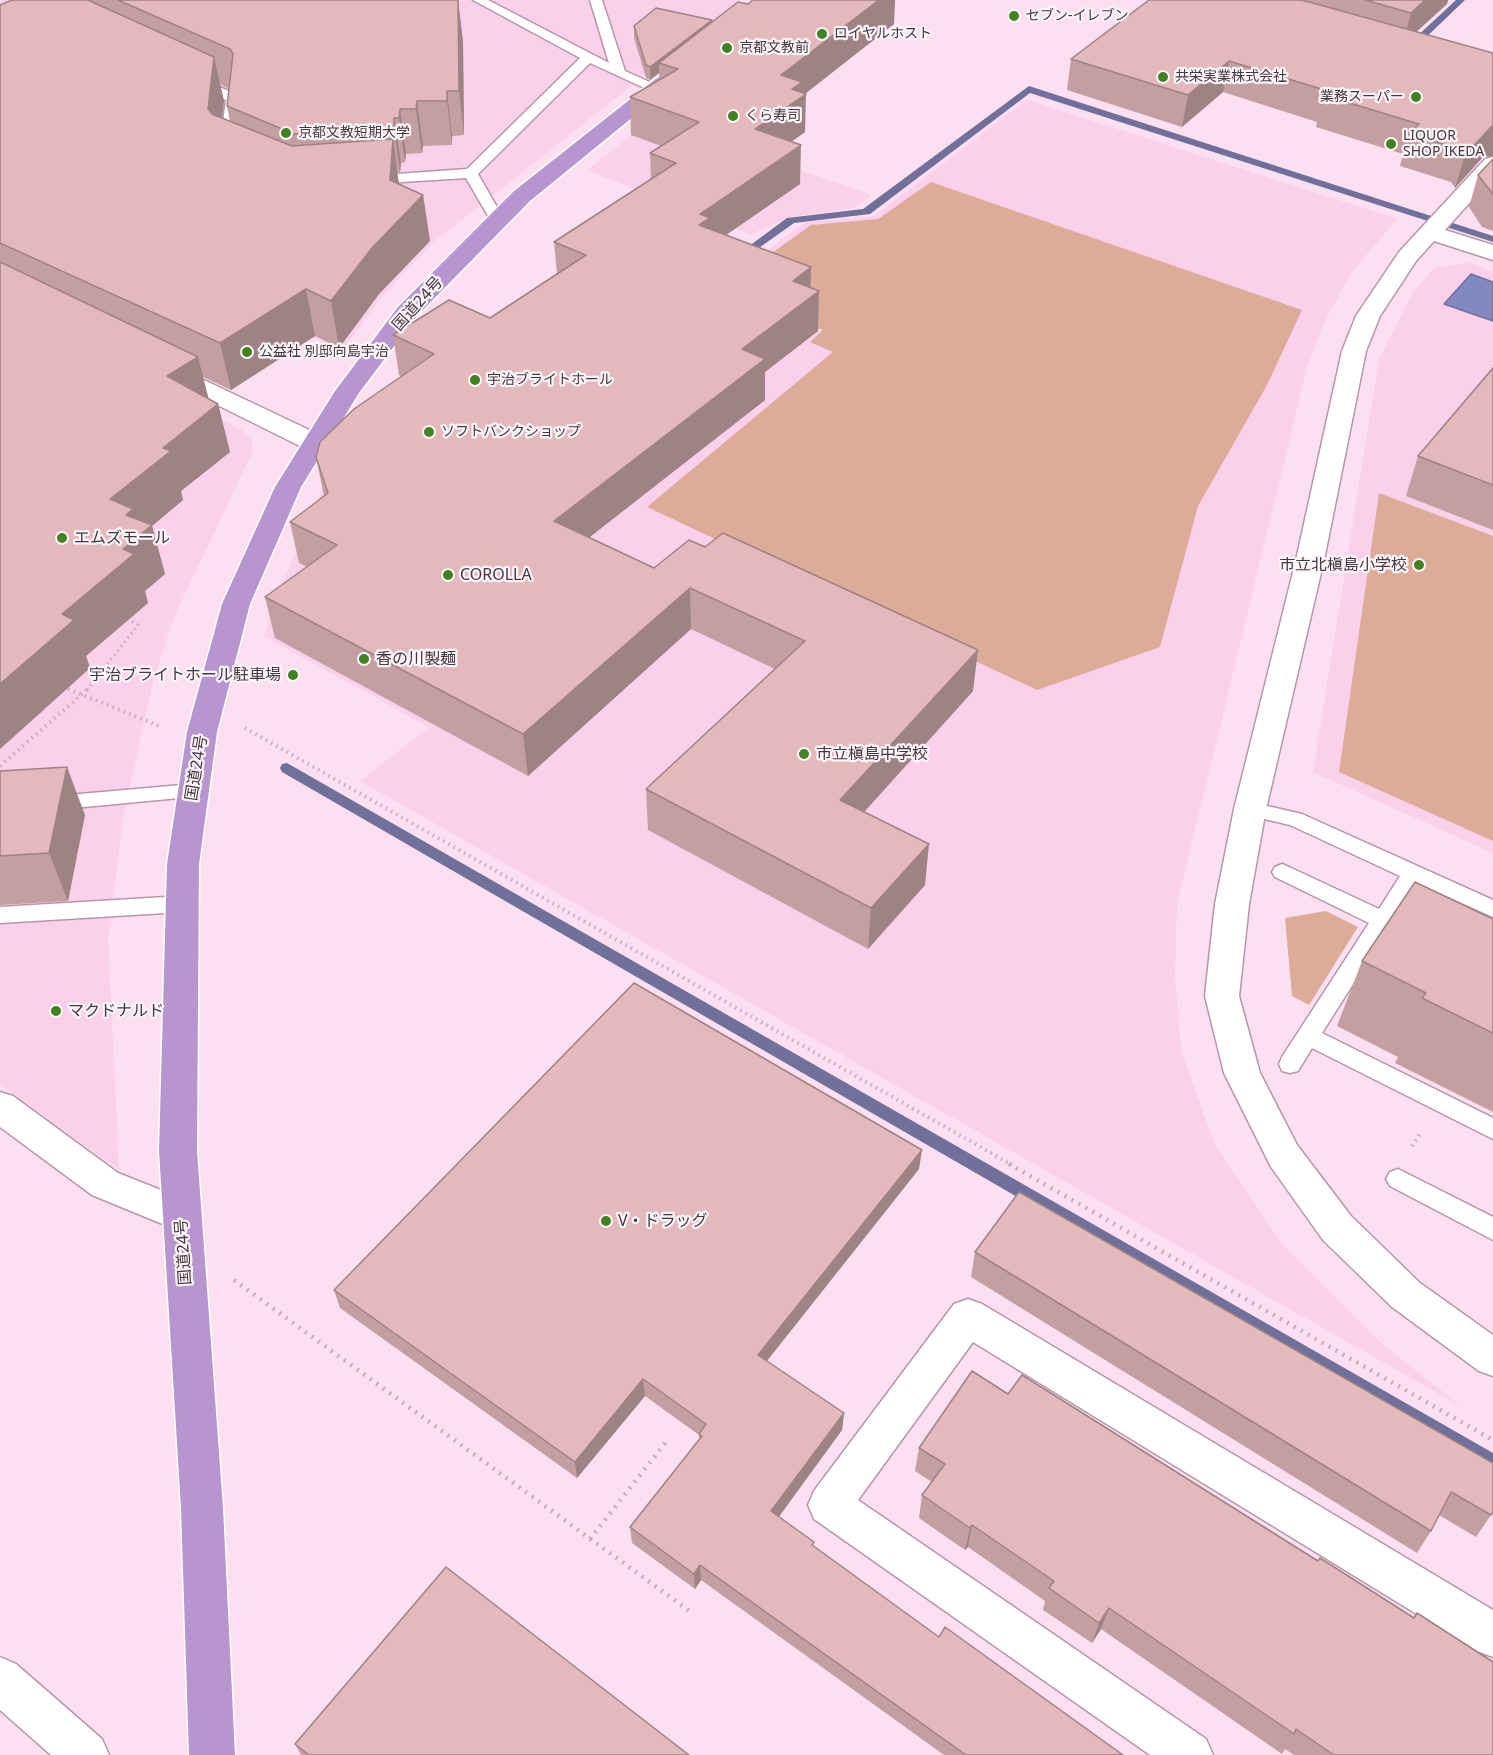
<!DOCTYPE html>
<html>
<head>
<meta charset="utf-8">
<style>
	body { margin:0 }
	canvas { display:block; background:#fcdff1 }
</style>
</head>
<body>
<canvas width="1493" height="1755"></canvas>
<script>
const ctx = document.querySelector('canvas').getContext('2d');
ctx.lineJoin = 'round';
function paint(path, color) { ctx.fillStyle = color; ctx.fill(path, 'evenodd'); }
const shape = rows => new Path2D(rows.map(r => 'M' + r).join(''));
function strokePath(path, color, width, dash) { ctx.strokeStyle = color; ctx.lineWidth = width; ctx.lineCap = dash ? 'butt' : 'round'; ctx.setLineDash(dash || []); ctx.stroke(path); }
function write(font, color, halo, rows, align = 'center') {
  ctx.font = font + ' "Noto Sans","Noto Sans JP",sans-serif'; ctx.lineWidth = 4.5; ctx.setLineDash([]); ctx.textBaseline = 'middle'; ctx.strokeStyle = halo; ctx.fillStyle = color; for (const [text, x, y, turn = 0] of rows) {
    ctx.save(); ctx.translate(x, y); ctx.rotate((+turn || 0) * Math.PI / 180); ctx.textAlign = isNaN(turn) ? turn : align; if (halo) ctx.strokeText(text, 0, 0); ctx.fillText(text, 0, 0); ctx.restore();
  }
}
paint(shape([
	[0,0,740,0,435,241,384,294,342,351,256,313,0,273],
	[1027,100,1397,219,1351,273,1324,323,1307,367,1177,904,1175,975,1181,1050,1214,1143,1281,1243,1380,1342,1462,1407,360,781,429,727,264,636,278,594,321,493,357,426,457,473,806,222,874,216],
	[652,119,871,195,854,208,790,217,751,234,587,170],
	[1470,263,1493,271,1493,853,1313,772,1379,359,1413,292,1435,267],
	[0,310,240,429,251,439,253,451,173,619,152,686,123,818,108,938,119,1170,0,1084]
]), '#fbd0ea');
paint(shape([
	[931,182,1302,310,1267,385,1198,506,1160,647,1037,690,647,507,833,352,810,342,823,330,797,320,741,275,811,225,878,219],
	[1379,493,1493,536,1493,841,1339,772],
	[1326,911,1358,927,1309,1005,1292,996,1285,918]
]), '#dcac99');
const water = shape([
	[1471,274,1493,282,1493,321,1444,304,1471,274]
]);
paint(water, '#8289c1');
strokePath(water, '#70709a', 1.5);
paint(shape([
	[1456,0,1465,0,1419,44,1413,44,1413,40,1456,0],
	[1029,86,1493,236,1493,242,1030,93,870,214,794,223,742,260,733,258,787,218,863,209,1029,86],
	[287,763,1493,1453,1493,1472,282,772,280,768,282,764,287,763]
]), '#70709a');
const service = shape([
	[473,0,488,0,609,63,590,0,602,0,625,71,663,88,656,92,651,91,590,63,478,174,505,221,498,225,491,221,466,178,370,184,363,180,370,176,467,169,580,58,473,0],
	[196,77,238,95,240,98,235,125,225,125,223,122,226,100,191,84,191,78,196,77],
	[193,784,200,786,203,791,200,796,0,815,0,801,193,784],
	[1250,802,1302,814,1493,900,1493,917,1417,883,1322,1033,1493,1118,1493,1139,1312,1048,1298,1071,1290,1073,1282,1071,1279,1064,1282,1057,1369,923,1275,877,1272,872,1275,867,1282,864,1289,867,1379,909,1400,876,1290,825,1243,814,1240,809,1243,804,1250,802],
	[182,896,190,898,193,904,190,910,182,912,0,923,0,907,182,896],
	[1398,1169,1493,1217,1493,1240,1390,1186,1386,1179,1390,1172,1398,1169]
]);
const minor = shape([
	[166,362,324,437,328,443,324,449,315,451,306,449,157,375,153,370,157,365,166,362],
	[0,1092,13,1096,118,1173,196,1204,201,1216,196,1228,182,1232,92,1195,0,1127,0,1092],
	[968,1299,982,1304,1493,1610,1493,1657,1477,1651,973,1342,858,1500,1206,1739,1213,1755,1150,1755,814,1519,808,1505,814,1491,954,1304,968,1299],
	[0,1657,16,1664,102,1739,109,1755,51,1755,0,1710,0,1657]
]);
const tertiary = shape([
	[1493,157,1493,177,1445,230,1493,245,1493,260,1434,241,1416,261,1380,316,1366,351,1324,560,1266,809,1249,904,1239,996,1260,1073,1297,1145,1351,1216,1420,1283,1493,1335,1493,1376,1479,1371,1392,1307,1323,1240,1271,1167,1224,1073,1205,996,1215,904,1234,809,1296,560,1342,351,1356,316,1399,252,1485,159,1493,157]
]);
const trunk = shape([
	[664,76,671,78,674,82,671,86,530,201,416,317,359,393,301,487,250,604,217,732,199,864,197,1151,223,1508,235,1755,189,1755,181,1508,159,1151,167,864,187,732,222,604,275,487,335,391,398,307,514,191,657,78,664,76]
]);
strokePath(service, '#b796aa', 3);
strokePath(minor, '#b796aa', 3);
strokePath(tertiary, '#b796aa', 3);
strokePath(trunk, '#fff', 3);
strokePath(shape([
	[68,689,71,690],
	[87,690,138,625,129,620]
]), '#c4acbb', 3, [1.5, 4]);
strokePath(shape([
	[68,689,162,727],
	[245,728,1012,1165],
	[0,766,88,689],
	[1412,1146,1421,1132]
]), '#c4acbb', 4, [1.5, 4.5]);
strokePath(shape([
	[1009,1164,1493,1440],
	[234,1280,691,1612],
	[590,1539,666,1442]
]), '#c4acbb', 4.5, [2, 6]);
paint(service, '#fff');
paint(minor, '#fff');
paint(tertiary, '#fff');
paint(trunk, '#b796d0');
paint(shape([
	[12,0,458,0,463,42,464,135,452,136,452,145,423,146,422,153,406,154,405,162,401,163,400,172,397,172,399,184,423,195,430,241,379,294,339,348,315,336,231,390,203,377,208,399,218,404,230,452,181,491,183,500,152,526,165,574,145,591,148,603,86,656,90,668,0,749,0,5],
	[220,84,229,89,227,106,230,122,222,118,224,101],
	[1149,0,1448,0,1447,4,1416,32,1493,53,1493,156,1483,157,1455,188,1451,182,1400,166,1403,154,1316,127,1317,122,1223,92,1182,127,1067,90,1071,59],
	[748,4,894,24,805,94,805,132,791,142,800,184,726,235,811,267,811,287,818,331,765,372,765,400,589,537,654,568,973,691,864,812,925,885,868,949,648,830,646,789,775,669,691,629,528,776,275,638,265,597,307,567,299,563,290,522,324,496,316,457,401,376,399,375,393,335,490,318,557,274,554,242,651,180,650,153,661,146,631,135,630,97,659,80,659,73,650,80,646,78,634,38,634,26,712,20,712,22],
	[1493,159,1493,231,1482,227,1469,207,1478,175],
	[1493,368,1493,530,1406,496,1418,456],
	[0,771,85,815,68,901,0,905],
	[1493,919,1493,1112,1395,1063,1398,1057,1337,1026,1362,961],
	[919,1169,767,1361,844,1413,842,1430,779,1517,814,1546,939,1637,1123,1755,944,1755,701,1580,695,1589,632,1543,630,1527,699,1440,699,1435,645,1396,577,1478,340,1308,334,1290],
	[1019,1192,1491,1515,1476,1537,1439,1515,1431,1531,1417,1553,971,1277,975,1252],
	[1008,1394,1318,1561,1414,1618,1417,1613,1493,1755,1294,1755,1285,1749,1282,1754,1101,1629,1092,1643,1043,1610,1045,1601,968,1547,965,1550,919,1518,922,1495,932,1482,915,1471,919,1448],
	[295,1744,689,1755,301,1755]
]), '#c39fa2');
paint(shape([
	[458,0,463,42,464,135,459,91],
	[879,0,895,0,894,24,802,96,806,94,805,132,755,167,755,129,781,75],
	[1425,0,1448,0,1447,4,1403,44,1411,13],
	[712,20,712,32,659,63,659,73,650,80,650,67],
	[214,57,224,101,218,154,208,109],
	[1229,61,1223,92,1182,127,1188,95],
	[447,91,452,136,452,145,447,101],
	[417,101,423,146,422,153,416,109],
	[400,109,406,154,405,162,399,118],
	[394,118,401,163,400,172,394,127],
	[1493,125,1493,156,1483,157,1455,188,1465,155],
	[393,139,399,185,423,195,430,241,379,294,339,348,331,301,372,248,390,180],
	[801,145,800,184,710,246,700,265,700,214],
	[811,267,810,297,819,291,818,331,765,372,765,400,558,562,554,521,742,349,793,281],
	[306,289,315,336,231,390,220,343],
	[198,357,210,404,167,376],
	[218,404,230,452,181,491,183,500,152,526,165,574,145,591,148,603,86,656,90,668,0,749,0,684,62,614,110,499,163,448],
	[690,588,691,629,528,776,523,734],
	[978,650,973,691,838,841,840,800],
	[67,767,85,815,68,901,49,853],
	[929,844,925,885,868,949,871,908],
	[922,1150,919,1169,758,1372,758,1355],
	[643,1379,645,1396,577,1478,575,1462],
	[844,1413,842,1430,771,1527,771,1511],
	[972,1525,968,1547,965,1550,970,1528],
	[700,1565,701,1580,695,1589,694,1574],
	[1109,1608,1101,1629,1092,1643,1099,1623]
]), '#9f8284');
const building = shape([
	[12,0,88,0,214,57,208,109,212,114,292,146,393,139,390,180,423,195,372,248,331,301,306,289,220,343,0,243,0,5,12,0],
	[118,0,458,0,459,91,447,91,447,101,417,101,416,109,400,109,399,118,394,118,394,127,294,134,227,106,233,54,230,49,118,0],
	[753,0,879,0,781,75,802,82,792,89,806,94,755,129,801,145,700,214,710,218,699,225,811,267,793,281,819,291,742,349,765,359,554,521,654,568,689,540,705,547,723,533,978,650,840,800,929,844,871,908,646,789,805,641,690,588,523,734,265,597,337,545,290,522,328,493,316,457,320,442,354,409,434,354,393,335,449,300,490,318,586,255,554,242,676,163,650,153,699,122,630,97,678,69,659,63,738,2,748,4,753,0],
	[1149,0,1302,0,1493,53,1493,125,1465,155,1460,149,1409,134,1419,124,1323,95,1328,91,1229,61,1188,95,1071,59,1149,0],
	[1365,0,1425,0,1411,13,1365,0],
	[656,8,712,20,650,67,646,65,634,26,656,8],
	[1493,159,1493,194,1478,175,1493,159],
	[0,262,198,357,167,376,218,404,163,448,171,451,110,499,133,509,126,515,152,525,123,549,134,554,62,614,74,620,0,684,0,262],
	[1493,368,1493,485,1418,456,1493,368],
	[67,767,49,853,0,856,0,771,67,767],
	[1415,882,1493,919,1493,1033,1422,998,1426,993,1362,961,1415,882],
	[634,983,922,1150,758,1355,844,1413,771,1511,814,1542,812,1545,939,1637,945,1627,1123,1755,966,1755,700,1565,694,1574,630,1527,702,1436,699,1434,706,1424,643,1379,575,1462,334,1290,634,983],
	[1019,1192,1493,1463,1493,1512,1491,1515,1451,1492,1431,1531,975,1252,1019,1192],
	[972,1371,1008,1394,1022,1375,1318,1561,1320,1558,1414,1618,1417,1613,1493,1662,1493,1755,1334,1755,1296,1729,1294,1734,1109,1608,1099,1623,1049,1588,1054,1581,972,1525,970,1528,922,1495,945,1464,919,1448,972,1371],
	[446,1567,689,1755,309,1755,295,1744,446,1567]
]);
paint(building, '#e3b9bc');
strokePath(building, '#9f8284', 1.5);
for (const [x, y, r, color] of [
	[1014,16,6,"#428223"],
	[822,34,6,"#428223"],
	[727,48,6,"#428223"],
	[1163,77,6,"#428223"],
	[1416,97,6,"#428223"],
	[733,116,6,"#428223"],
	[286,133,6,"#428223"],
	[1391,144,6,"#428223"],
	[247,352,6,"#428223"],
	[475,380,6,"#428223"],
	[429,432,6,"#428223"],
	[62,538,6,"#428223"],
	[1419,565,6,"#428223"],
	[448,575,6,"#428223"],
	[364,659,6,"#428223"],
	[293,675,6,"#428223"],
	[804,754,6,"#428223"],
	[56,1011,6,"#428223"],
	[606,1221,6,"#428223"]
]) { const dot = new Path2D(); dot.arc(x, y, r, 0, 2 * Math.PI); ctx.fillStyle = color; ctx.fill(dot); strokePath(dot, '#fbf4f8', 2); }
write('14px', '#45373f', '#fbf4f8', [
	["セブン-イレブン",1026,16],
	["ロイヤルホスト",834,34],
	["京都文教前",739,48],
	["共栄実業株式会社",1175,77],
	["業務スーパー",1404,97,"right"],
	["くら寿司",745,116],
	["京都文教短期大学",298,133],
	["LIQUOR",1403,136],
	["SHOP IKEDA",1403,152],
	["公益社 別邸向島宇治",259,352],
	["宇治ブライトホール",487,380],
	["ソフトバンクショップ",441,432]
], 'left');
write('16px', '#45373f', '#fbf4f8', [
	["国道24号",418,304,-48],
	["国道24号",197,768,-81],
	["国道24号",184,1252,-94]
]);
write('16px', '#45373f', '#fbf4f8', [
	["エムズモール",74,538],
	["市立北槇島小学校",1407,565,"right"],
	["COROLLA",460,575],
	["香の川製麺",376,659],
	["宇治ブライトホール駐車場",281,675,"right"],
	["市立槇島中学校",816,754],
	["マクドナルド",68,1011],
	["V・ドラッグ",618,1221]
], 'left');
</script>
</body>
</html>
